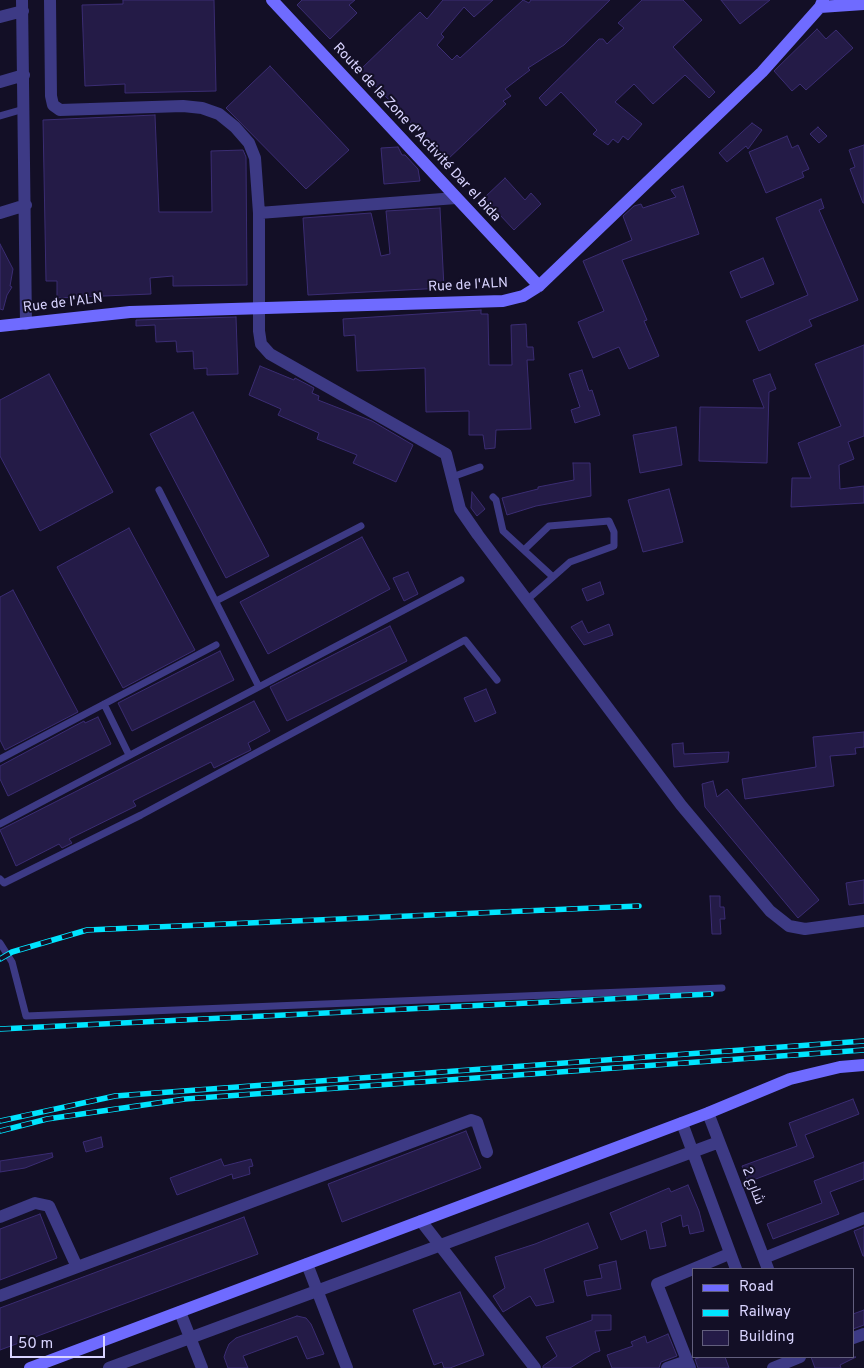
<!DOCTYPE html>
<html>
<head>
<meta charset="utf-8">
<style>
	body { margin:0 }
	#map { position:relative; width:864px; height:1368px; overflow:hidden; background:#130f26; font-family:Overpass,sans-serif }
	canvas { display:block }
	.legend { position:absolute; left:692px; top:1268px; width:162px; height:90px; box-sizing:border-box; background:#130f26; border:1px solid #625e7d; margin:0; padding:6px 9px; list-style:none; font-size:15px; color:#d9d4ff }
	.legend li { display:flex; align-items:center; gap:10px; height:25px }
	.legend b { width:25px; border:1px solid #625e7d }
	.scale { position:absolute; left:10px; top:1336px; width:95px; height:22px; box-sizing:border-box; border:2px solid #d9d4ff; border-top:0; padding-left:6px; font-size:15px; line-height:18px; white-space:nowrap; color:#d9d4ff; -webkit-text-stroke:4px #130f26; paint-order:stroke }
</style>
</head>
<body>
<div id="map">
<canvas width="864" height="1368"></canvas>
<ul class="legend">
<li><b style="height:6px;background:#6f6bff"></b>Road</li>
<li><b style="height:6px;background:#00e5ff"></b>Railway</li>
<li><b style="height:14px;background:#241b47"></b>Building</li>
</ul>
<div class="scale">50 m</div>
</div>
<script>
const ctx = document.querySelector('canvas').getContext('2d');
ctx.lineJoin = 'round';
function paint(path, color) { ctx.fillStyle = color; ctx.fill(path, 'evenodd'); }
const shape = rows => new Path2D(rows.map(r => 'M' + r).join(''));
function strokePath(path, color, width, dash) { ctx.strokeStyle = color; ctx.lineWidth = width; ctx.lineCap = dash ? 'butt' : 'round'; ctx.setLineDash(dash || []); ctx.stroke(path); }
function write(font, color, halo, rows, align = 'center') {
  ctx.font = font + ' Overpass,Cairo,sans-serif'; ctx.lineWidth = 4; ctx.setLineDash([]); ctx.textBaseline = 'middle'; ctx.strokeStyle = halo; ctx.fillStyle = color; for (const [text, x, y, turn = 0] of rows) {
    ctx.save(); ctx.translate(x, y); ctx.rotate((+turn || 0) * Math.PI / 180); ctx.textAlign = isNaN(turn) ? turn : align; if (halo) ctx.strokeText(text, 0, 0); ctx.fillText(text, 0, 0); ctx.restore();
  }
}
const building = shape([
	[123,0,214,0,216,91,125,93,125,84,85,86,82,5,123,4,123,0],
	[302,0,355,0,349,5,357,13,330,39,297,5,302,0],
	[443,0,493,0,474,17,464,7,441,34,444,37,437,45,452,60,457,55,460,58,523,0,529,3,531,0,610,0,564,45,528,68,530,70,505,89,511,96,503,101,506,104,447,160,360,70,420,12,427,19,443,0],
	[642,0,683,0,702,20,673,47,715,92,709,98,685,75,653,104,634,84,615,102,642,124,628,140,623,136,618,143,613,139,608,145,593,134,597,130,561,92,546,106,539,98,599,39,603,39,607,44,624,28,618,23,642,0],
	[721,0,770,0,740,24,721,0],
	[817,29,826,39,836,30,853,48,806,90,800,84,792,91,774,71,817,29],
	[270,66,349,150,306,189,226,108,270,66],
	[155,115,159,212,212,212,211,151,243,150,246,157,247,285,173,286,173,276,150,278,151,294,57,298,57,281,46,281,43,120,155,115],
	[752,123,762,130,748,149,746,146,727,162,719,153,752,123],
	[818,127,827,136,819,143,810,134,818,127],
	[787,136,792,148,798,145,809,169,802,172,804,177,766,193,749,152,787,136],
	[864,145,864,203,863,203,850,169,855,167,849,150,864,145],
	[398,147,402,155,405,155,418,169,420,181,384,184,381,148,398,147],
	[505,178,525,200,531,193,541,204,514,230,484,198,505,178],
	[683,186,699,234,622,260,647,320,644,321,659,356,629,369,619,347,593,358,578,322,604,311,583,261,632,240,623,216,634,206,641,204,643,208,676,197,671,190,683,186],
	[821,199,824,208,819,210,858,300,809,320,812,326,759,351,746,321,808,295,776,218,821,199],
	[440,208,444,288,308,295,303,218,371,213,381,256,390,254,386,211,440,208],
	[0,244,13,269,10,286,12,287,7,295,3,310,0,309,0,244],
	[763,258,774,284,741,298,730,272,763,258],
	[481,310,481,314,488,314,489,365,512,365,511,325,526,324,527,347,533,347,534,360,527,360,531,429,496,430,495,448,485,449,483,435,469,435,469,411,426,412,425,368,357,371,355,335,344,336,343,319,481,310],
	[236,317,238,374,207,375,207,368,194,369,193,351,177,352,176,341,156,342,155,325,136,326,136,320,236,317],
	[864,345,864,436,848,442,854,459,839,465,840,489,864,486,864,503,791,507,792,478,811,478,798,443,841,426,815,364,864,345],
	[260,366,294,380,295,378,314,388,312,393,319,396,318,400,372,421,413,445,396,482,353,463,357,455,317,439,319,433,278,415,281,409,249,395,260,366],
	[582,370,589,391,592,390,600,415,575,423,571,410,580,407,569,374,582,370],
	[49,374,113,492,40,531,0,456,0,400,49,374],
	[770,374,776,389,769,392,767,463,699,461,700,407,764,408,753,380,770,374],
	[193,412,269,556,226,578,150,434,193,412],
	[676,427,682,465,640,473,633,435,676,427],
	[573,463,590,463,591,496,536,506,507,515,502,498,538,489,538,487,574,480,573,463],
	[669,489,683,542,643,552,628,500,669,489],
	[472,492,485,509,477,516,471,508,472,492],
	[129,528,195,650,123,688,57,567,129,528],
	[362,537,390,589,268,654,240,602,362,537],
	[408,572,418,594,404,601,393,578,408,572],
	[600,582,604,594,587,601,582,589,600,582],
	[13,590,78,712,5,750,0,740,0,597,13,590],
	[582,621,588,633,609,624,613,635,584,645,571,627,582,621],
	[390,626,407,661,287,721,270,687,390,626],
	[220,651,234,680,132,731,118,703,220,651],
	[486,689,496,713,475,722,464,698,486,689],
	[254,701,270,731,248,743,251,750,214,768,211,762,133,801,136,806,69,839,72,843,62,848,59,844,16,866,0,830,254,701],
	[98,717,111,744,8,796,0,779,0,766,84,721,85,723,98,717],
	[864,732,864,747,855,748,856,754,830,756,834,786,745,799,742,779,816,767,813,737,864,732],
	[683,743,684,754,729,752,728,762,674,767,672,744,683,743],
	[713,781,717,797,727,789,819,900,798,918,705,807,702,784,713,781],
	[864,880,864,903,849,905,846,883,864,880],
	[710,896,720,896,720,907,724,907,725,919,720,919,721,934,712,934,710,896],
	[853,1099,859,1114,805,1135,814,1157,748,1182,742,1166,797,1146,789,1123,853,1099],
	[466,1131,481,1168,342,1222,328,1184,466,1131],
	[101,1137,103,1147,86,1152,83,1142,101,1137],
	[52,1153,53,1157,25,1168,0,1172,0,1161,52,1153],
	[221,1159,224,1166,251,1159,253,1166,249,1167,250,1174,233,1179,232,1174,177,1195,170,1178,221,1159],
	[864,1162,864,1179,830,1192,839,1214,773,1239,767,1224,822,1203,814,1181,864,1162],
	[688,1185,699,1211,704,1231,690,1234,688,1225,683,1227,681,1215,661,1223,666,1246,650,1249,646,1230,621,1240,610,1213,669,1188,671,1192,688,1185],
	[40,1214,57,1258,0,1280,0,1229,40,1214],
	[244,1217,258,1254,0,1350,0,1308,244,1217],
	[588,1223,598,1248,544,1269,554,1302,536,1306,530,1296,503,1312,493,1296,505,1288,495,1257,535,1244,588,1223],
	[864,1227,864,1256,863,1256,854,1231,864,1227],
	[616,1261,621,1289,587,1296,584,1281,602,1278,599,1265,616,1261],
	[460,1292,484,1355,450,1368,444,1368,442,1362,434,1365,413,1310,460,1292],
	[864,1310,864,1325,853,1329,853,1314,864,1310],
	[592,1315,611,1315,611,1330,595,1331,600,1351,594,1353,570,1368,543,1368,543,1366,557,1356,546,1337,592,1320,592,1315],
	[297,1316,306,1318,311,1324,324,1354,307,1359,297,1336,243,1356,248,1368,228,1368,224,1357,226,1351,229,1344,236,1338,297,1316],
	[668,1334,677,1356,661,1362,659,1368,612,1368,607,1355,633,1346,631,1342,645,1336,647,1343,668,1334],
	[702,1357,725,1357,729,1368,698,1368,695,1359,702,1357],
	[811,1357,856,1357,840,1365,841,1368,815,1368,811,1357]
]);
paint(building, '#241b47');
strokePath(building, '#3b2d73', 1);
strokePath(shape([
	[0,116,24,109],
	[452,477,480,467],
	[159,490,259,687],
	[493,497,496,500,503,531,553,577],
	[525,549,549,526,609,521,614,532,614,546,570,562,527,600],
	[216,601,361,526],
	[104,704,129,755],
	[0,759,216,645],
	[0,824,461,580],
	[0,879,4,883,141,815,465,640,497,680],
	[0,943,12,962,26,1016,722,988]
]), '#3d3a85', 7);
strokePath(shape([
	[22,0,26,324],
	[50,0,51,96,53,105,60,110,183,106,202,108,219,114,235,127,249,143,255,158,259,213,259,331,261,344,270,354,446,454,460,509,478,535,681,805,770,911,789,926,805,929,864,921],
	[0,17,23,11],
	[0,82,24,75],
	[0,213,26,205],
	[259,213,456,198],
	[708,1113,768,1269],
	[682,1123,736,1269],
	[0,1217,35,1203,49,1206,77,1267],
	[421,1221,535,1368],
	[764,1258,864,1218],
	[307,1264,347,1368],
	[0,1296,471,1120,477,1122,487,1152],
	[180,1312,202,1368],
	[853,1338,864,1334],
	[109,1368,719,1142],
	[667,1368,687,1361],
	[690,1368,657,1284,729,1254],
	[773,1368,800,1357]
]), '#3d3a85', 12);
strokePath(shape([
	[272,0,539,286],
	[820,7,864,4],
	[0,326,130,312,503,301,523,296,539,286,762,72,820,7,823,0],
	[30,1368,708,1113,790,1079,840,1067,864,1065]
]), '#6f6bff', 12);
const rail = shape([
	[0,959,12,952,87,930,639,906],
	[0,1029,711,994],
	[0,1121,115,1096,864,1041],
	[0,1131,47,1119,185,1099,864,1050]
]);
strokePath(rail, '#00e5ff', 5.5);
strokePath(rail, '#130f26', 4, [11]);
write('14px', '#d9d4ff', '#130f26', [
	["Route de la Zone d'Activité Dar el bida",416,133,47],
	["Rue de l'ALN",468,286,-3],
	["Rue de l'ALN",63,304,-7],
	["شارع 2",752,1186,69]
]);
</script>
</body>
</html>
